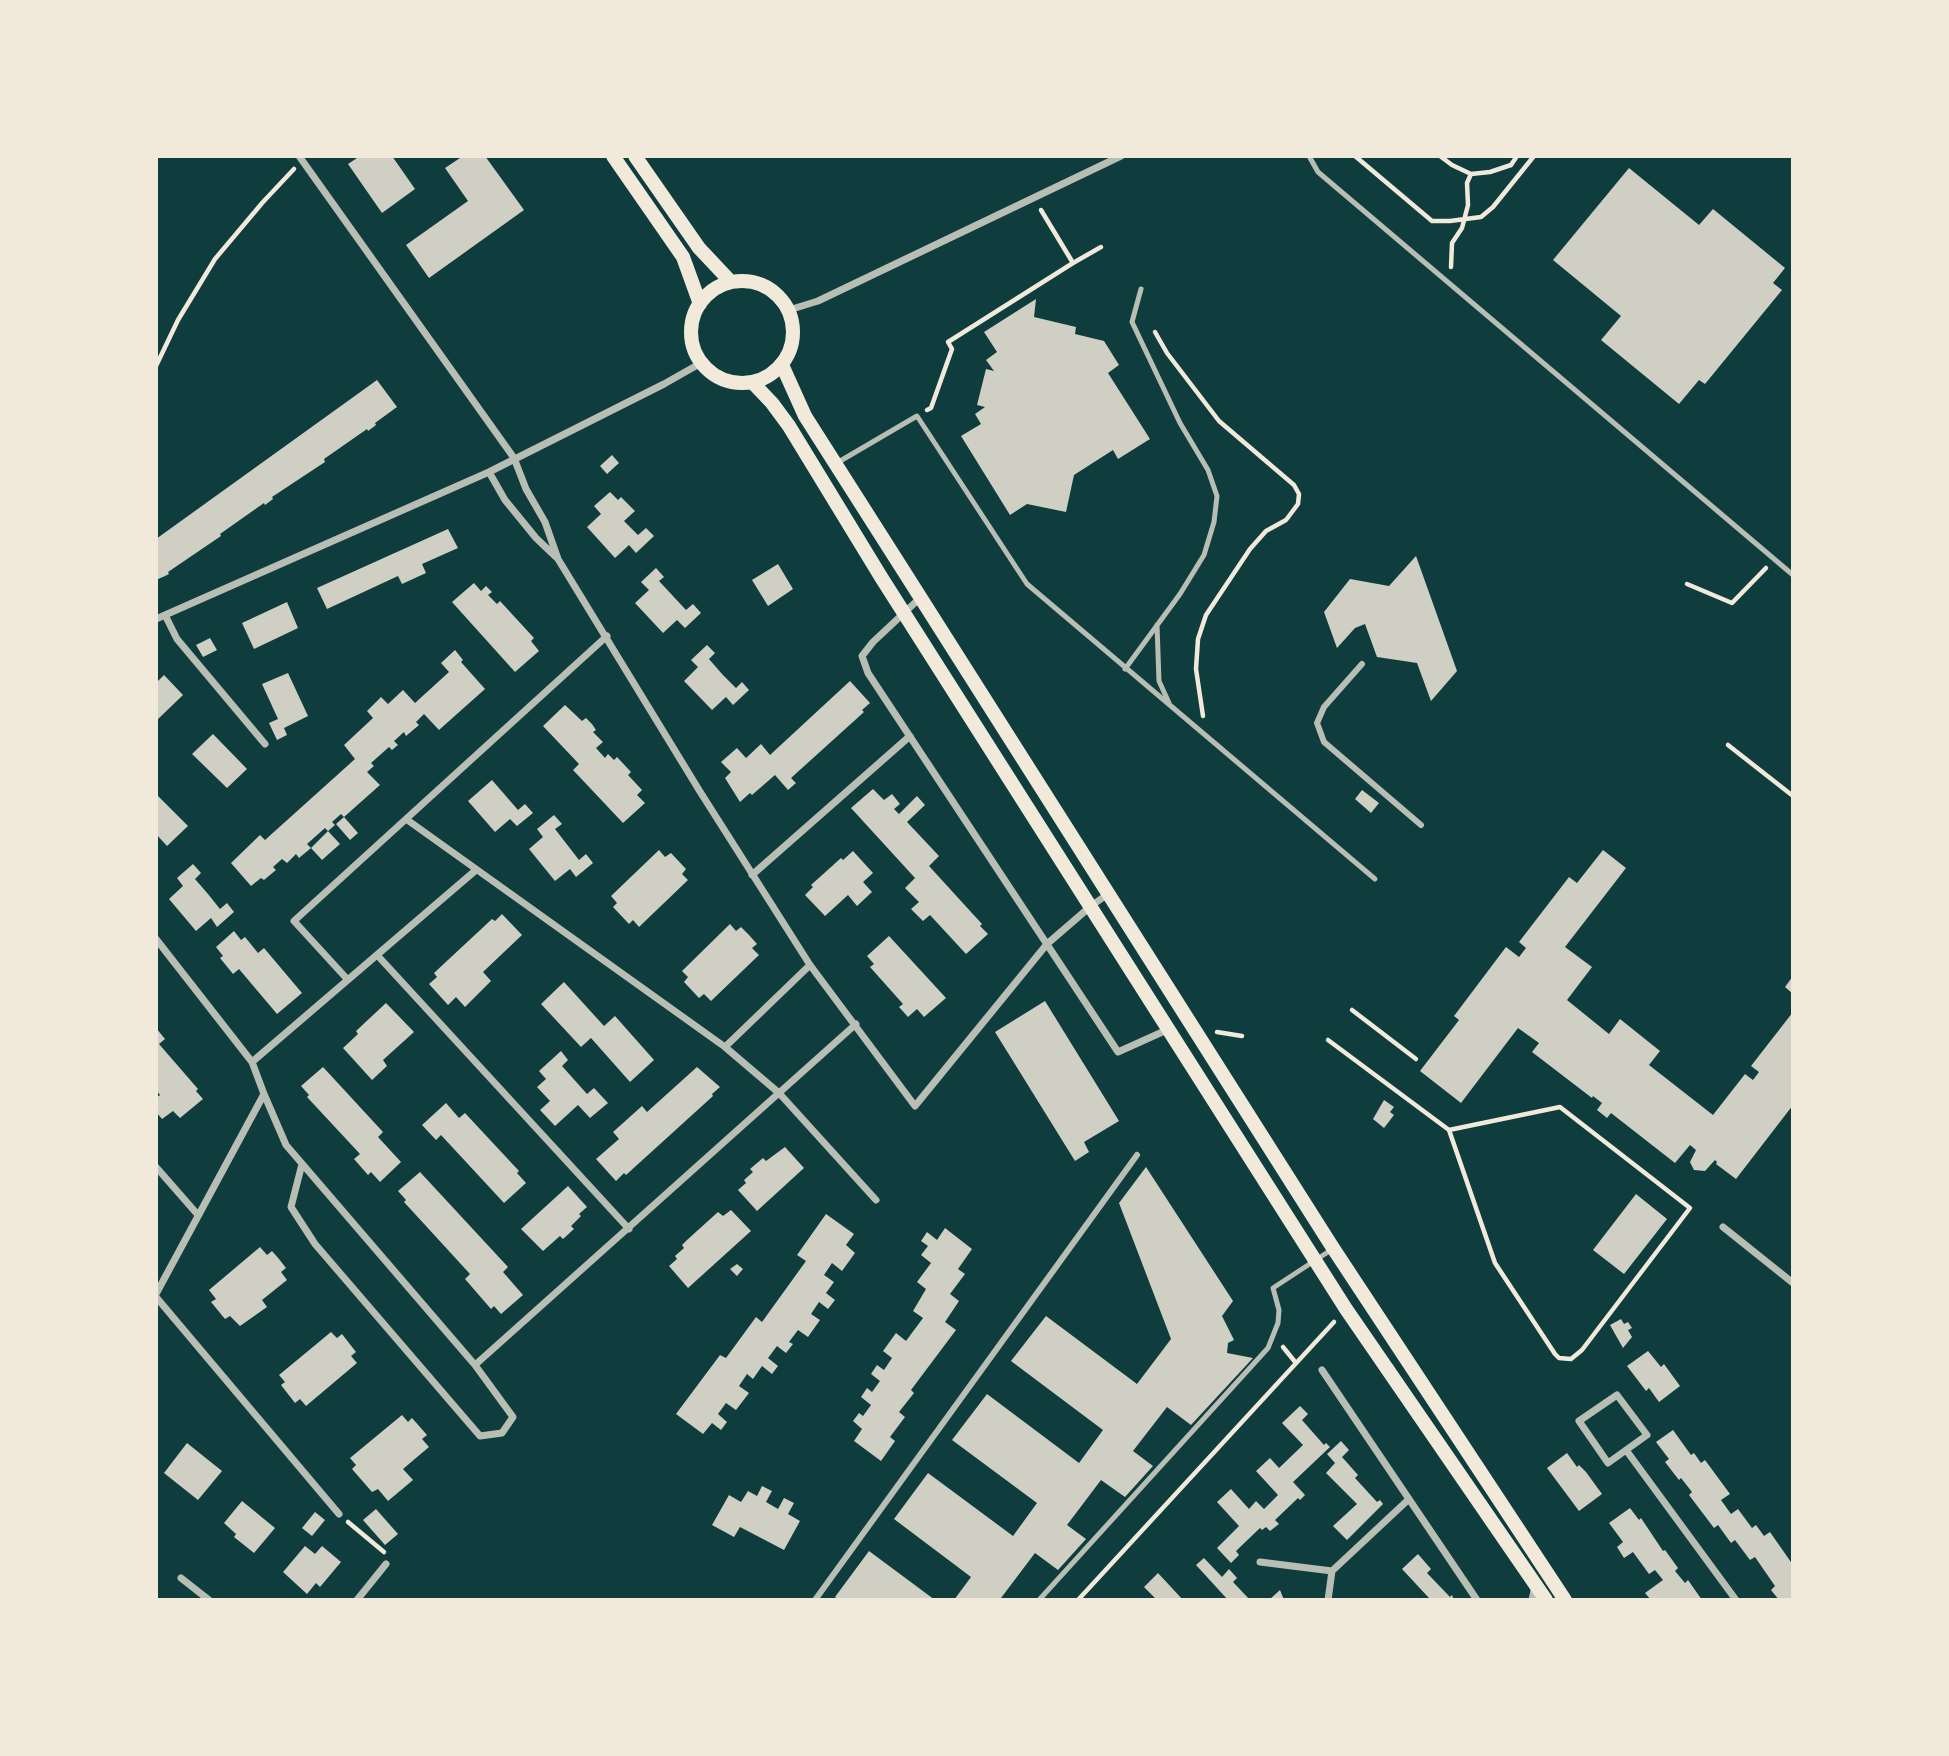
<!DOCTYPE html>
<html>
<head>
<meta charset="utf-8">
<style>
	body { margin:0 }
	#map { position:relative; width:1949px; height:1756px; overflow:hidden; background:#0f3d3e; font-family:Karla,sans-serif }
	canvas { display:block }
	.frame { position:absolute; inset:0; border:158px solid #f1e9da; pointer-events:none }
</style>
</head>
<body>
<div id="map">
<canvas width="1949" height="1756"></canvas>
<div class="frame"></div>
</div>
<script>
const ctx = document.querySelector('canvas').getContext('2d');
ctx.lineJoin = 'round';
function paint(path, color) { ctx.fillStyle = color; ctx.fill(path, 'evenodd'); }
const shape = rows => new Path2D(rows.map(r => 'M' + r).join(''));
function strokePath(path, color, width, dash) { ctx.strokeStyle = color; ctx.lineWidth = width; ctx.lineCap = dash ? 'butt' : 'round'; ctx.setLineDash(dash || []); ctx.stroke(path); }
paint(shape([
	[360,156,392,156,415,189,382,213,348,164],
	[463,156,485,156,524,210,429,278,406,245,468,201,445,168],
	[1629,168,1699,225,1713,209,1785,268,1773,283,1782,290,1705,384,1699,380,1679,404,1601,340,1621,316,1553,260],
	[1036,299,1034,317,1076,327,1075,334,1104,341,1119,365,1108,373,1150,439,1118,459,1113,450,1074,475,1066,512,1027,504,1010,515,961,436,981,424,975,414,985,407,977,405,986,369,994,371,986,360,997,352,984,332],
	[377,380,397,407,375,423,376,425,368,431,367,429,324,459,325,462,272,497,273,499,265,505,264,503,220,534,221,536,168,572,169,574,165,576,156,580,156,539],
	[612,455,619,463,607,474,600,466],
	[610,492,618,500,621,497,635,511,624,521,638,535,646,528,654,536,636,553,629,545,615,558,587,527,601,514,594,506],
	[448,529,458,548,422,564,426,573,402,584,398,576,327,609,317,588],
	[1416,556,1457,671,1431,701,1417,663,1377,657,1365,624,1355,628,1337,648,1324,612,1350,579,1389,586],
	[778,564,793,589,768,606,752,580],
	[656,568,664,577,659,581,686,610,693,604,701,613,685,628,677,620,663,633,635,603,649,590,641,582],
	[474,583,481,591,486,586,492,592,488,595,497,604,500,601,534,638,531,641,539,651,515,672,452,602],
	[287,602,298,628,254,649,242,623],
	[210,638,217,650,203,657,196,645],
	[707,645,715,653,709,659,722,674,736,688,742,682,749,690,733,705,726,697,712,710,684,681,698,667,691,660],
	[455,650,463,660,461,662,485,689,439,730,424,714,416,722,419,725,406,736,404,732,394,741,398,745,392,750,389,747,371,763,374,766,367,772,380,785,344,817,341,814,332,822,335,825,328,831,325,828,307,844,311,848,328,831,340,844,322,860,311,848,299,858,296,854,287,863,282,859,273,867,276,870,264,880,261,878,251,886,231,863,260,835,265,840,355,759,344,745,373,718,367,711,381,697,388,704,403,690,415,703,449,672,441,663],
	[288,673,308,716,284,728,287,735,277,740,269,723,278,719,262,684],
	[164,675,183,695,156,721,156,683],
	[850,681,870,703,862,710,864,712,791,778,796,783,788,790,775,775,752,795,750,793,740,802,725,778,731,772,721,762,737,748,746,758,761,744,770,755],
	[565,705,582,721,586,718,592,724,596,730,593,732,603,742,596,748,605,758,608,754,614,760,617,757,631,772,628,775,642,790,637,795,645,803,623,823,573,770,579,764,543,726],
	[213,734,247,769,227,788,192,754],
	[492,780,518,810,525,804,533,813,517,826,510,819,495,832,468,801],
	[873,789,884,800,892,794,900,804,894,809,899,814,917,796,925,805,907,822,939,856,929,866,982,924,980,926,988,934,966,954,930,915,923,921,911,909,919,902,905,888,915,878,851,808],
	[1362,790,1379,803,1371,813,1355,799],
	[156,794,188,826,167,846,156,834],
	[554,815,562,824,555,829,579,860,586,854,593,863,576,877,570,869,555,881,529,849,543,837,537,829],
	[344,817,358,833,350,840,336,824],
	[659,850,665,857,671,853,686,869,682,874,688,880,639,927,633,920,629,924,613,907,617,903,611,896],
	[1603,850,1626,868,1565,947,1592,967,1567,1000,1609,1034,1620,1019,1660,1051,1649,1065,1713,1115,1745,1074,1753,1080,1759,1072,1751,1066,1793,1012,1793,1105,1736,1179,1716,1164,1717,1162,1715,1160,1705,1171,1694,1170,1690,1162,1696,1150,1690,1145,1675,1163,1611,1113,1607,1118,1597,1110,1602,1103,1593,1096,1592,1098,1532,1052,1539,1043,1518,1028,1461,1103,1420,1071,1459,1020,1454,1016,1506,947,1519,957,1526,948,1519,942,1569,877,1577,883],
	[853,851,873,873,863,882,872,892,857,906,848,895,825,916,805,895,813,887,811,885,841,858,843,860],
	[193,864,201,873,195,879,208,894,220,909,227,903,234,912,217,927,211,918,196,931,169,899,183,886,177,878],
	[502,914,522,935,483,972,491,981,465,1007,456,997,448,1005,429,984,437,977,434,973,492,919,495,921],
	[730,924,736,931,741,927,749,935,757,944,752,948,759,955,711,1001,704,994,699,998,684,982,688,977,682,971],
	[234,931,241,940,245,937,258,953,264,948,302,993,277,1014,239,969,233,974,220,958,223,956,216,947],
	[889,936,946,998,924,1017,917,1009,908,1017,899,1007,903,1004,870,967,874,964,867,956],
	[1793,976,1793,994,1785,987],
	[564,982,604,1026,615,1016,654,1060,630,1082,591,1038,581,1047,541,1004],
	[1045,1001,1119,1121,1084,1142,1089,1152,1075,1161,995,1032],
	[386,1003,414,1032,383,1060,387,1066,372,1080,343,1048,358,1034,356,1031],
	[156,1028,165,1039,159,1044,198,1089,196,1091,203,1099,180,1118,173,1111,162,1119,156,1112,156,1098,160,1095,156,1090],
	[561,1051,568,1060,562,1066,587,1094,594,1088,608,1103,590,1118,578,1105,555,1126,540,1110,550,1101,537,1087,546,1079,539,1071],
	[323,1067,383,1132,378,1137,401,1162,380,1182,371,1172,368,1175,354,1159,360,1154,307,1097,309,1095,301,1086],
	[697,1067,720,1087,712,1094,713,1096,626,1175,624,1173,616,1181,596,1159,619,1139,613,1132,642,1106,647,1112],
	[1384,1100,1394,1107,1390,1112,1394,1115,1384,1128,1373,1119],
	[446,1103,459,1118,465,1113,519,1171,517,1173,526,1183,504,1203,441,1135,436,1140,422,1125],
	[785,1147,804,1168,757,1211,738,1190,746,1183,744,1180,753,1172,750,1169,757,1163,763,1158,766,1161],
	[1146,1167,1233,1301,1222,1316,1234,1340,1228,1343,1227,1353,1253,1358,1191,1425,1167,1407,1133,1451,1153,1466,1125,1497,1101,1480,1067,1525,1086,1539,1058,1570,1035,1553,1001,1598,1005,1600,954,1600,971,1577,894,1519,928,1473,1013,1536,1037,1503,952,1440,987,1394,1079,1463,1103,1430,1011,1361,1046,1316,1137,1384,1171,1339,1119,1203],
	[420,1172,508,1267,503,1272,523,1295,501,1314,494,1306,491,1309,465,1279,470,1274,404,1202,406,1200,398,1191],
	[568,1186,587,1207,579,1214,581,1216,571,1226,574,1229,563,1239,560,1236,543,1251,521,1229],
	[1636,1194,1667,1219,1624,1274,1593,1250],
	[731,1210,751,1231,688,1288,669,1266,677,1259,675,1256,684,1248,682,1245,687,1240,718,1212,723,1216],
	[826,1214,854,1234,846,1245,855,1253,842,1271,832,1263,824,1275,834,1282,826,1293,835,1300,828,1309,819,1302,811,1314,820,1320,808,1337,798,1330,789,1342,793,1344,786,1353,777,1346,768,1358,778,1366,772,1374,762,1366,753,1379,747,1374,739,1386,749,1393,736,1410,726,1403,718,1414,727,1422,721,1430,712,1423,703,1434,676,1414,720,1355,726,1358,756,1317,762,1322,806,1261,797,1255],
	[945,1228,972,1249,958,1269,965,1274,950,1294,959,1301,945,1322,956,1330,911,1390,914,1393,899,1412,905,1417,890,1437,895,1441,881,1461,854,1441,862,1429,853,1421,859,1413,863,1416,871,1405,861,1397,867,1388,872,1392,880,1381,871,1374,877,1365,884,1370,892,1358,883,1351,896,1333,906,1341,923,1318,913,1311,926,1289,917,1282,931,1263,921,1255,928,1246,921,1241,927,1232,937,1240],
	[260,1247,267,1255,272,1251,279,1259,286,1268,281,1272,287,1280,262,1300,267,1307,240,1326,230,1316,225,1319,211,1302,216,1299,209,1290],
	[737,1264,743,1269,737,1276,730,1269],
	[1621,1319,1624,1324,1628,1322,1632,1328,1628,1330,1632,1337,1623,1348,1610,1325],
	[331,1332,337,1338,342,1334,356,1352,351,1356,357,1363,306,1406,300,1399,295,1403,281,1385,285,1382,279,1375],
	[1648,1351,1661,1367,1664,1364,1680,1386,1659,1402,1649,1388,1646,1391,1627,1366],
	[1300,1406,1308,1414,1302,1420,1324,1445,1326,1443,1330,1447,1293,1482,1305,1495,1300,1500,1298,1498,1275,1520,1279,1524,1270,1531,1266,1527,1262,1530,1260,1528,1236,1551,1239,1555,1231,1563,1217,1548,1239,1526,1217,1502,1231,1489,1249,1509,1256,1501,1264,1509,1278,1495,1256,1471,1270,1458,1279,1468,1303,1445,1282,1423],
	[402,1415,408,1422,412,1418,427,1435,422,1439,429,1447,403,1469,413,1480,388,1501,378,1489,372,1492,352,1469,356,1465,350,1458],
	[1673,1430,1691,1455,1694,1453,1701,1463,1705,1460,1730,1494,1721,1500,1731,1514,1738,1509,1752,1528,1756,1525,1764,1536,1770,1532,1793,1565,1793,1600,1779,1600,1771,1590,1775,1586,1755,1557,1750,1560,1735,1540,1731,1543,1718,1525,1714,1528,1689,1495,1692,1492,1681,1478,1679,1480,1665,1462,1669,1459,1656,1442],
	[1341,1441,1349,1450,1342,1457,1358,1475,1355,1478,1377,1502,1380,1500,1383,1504,1347,1540,1333,1526,1357,1504,1326,1473,1335,1463,1327,1454],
	[187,1443,222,1471,198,1500,164,1473],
	[1567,1453,1577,1467,1579,1465,1586,1472,1602,1494,1579,1511,1547,1468],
	[762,1486,772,1491,766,1502,778,1509,784,1498,794,1503,788,1514,800,1521,784,1550,740,1527,734,1537,712,1525,729,1495,741,1502,748,1491,757,1496],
	[242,1501,275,1528,254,1553,234,1537,236,1534,224,1523],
	[1630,1508,1639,1520,1641,1518,1663,1551,1665,1550,1678,1568,1675,1571,1685,1583,1688,1580,1702,1600,1651,1600,1645,1593,1663,1580,1655,1570,1649,1574,1633,1552,1624,1558,1617,1547,1623,1542,1609,1523],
	[376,1509,398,1534,385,1545,363,1520],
	[315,1512,325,1520,312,1536,302,1528],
	[305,1546,315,1554,322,1546,341,1562,320,1587,316,1583,307,1594,283,1572],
	[869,1551,935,1600,839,1600,835,1597],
	[1418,1554,1431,1569,1427,1573,1450,1597,1452,1595,1454,1600,1426,1600,1429,1598,1402,1569],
	[1204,1558,1222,1577,1229,1569,1237,1578,1233,1582,1250,1600,1228,1600,1196,1565],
	[1158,1573,1183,1600,1157,1600,1144,1587],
	[1280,1590,1284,1600,1269,1600]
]), '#cfcfc3');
strokePath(shape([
	[1355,156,1432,221,1450,221,1481,217,1493,207,1534,156],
	[1440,156,1452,165,1471,174,1490,172,1511,165,1517,156],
	[1073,263,1101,247],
	[1451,267,1452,243,1462,228,1468,205,1467,183,1471,174],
	[1155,332,1167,353,1219,421,1294,485,1299,494,1298,504,1286,520,1266,531,1250,549,1206,615,1198,639,1196,669,1203,716],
	[156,366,178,320,215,259,263,202,294,169],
	[927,410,931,408,952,349,948,342,1073,263,1041,210],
	[1687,584,1732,603,1766,568],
	[1728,745,1793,796],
	[1352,1010,1416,1059],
	[1217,1032,1242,1036],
	[1328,1040,1449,1130,1495,1263,1555,1354,1559,1358,1571,1359,1582,1350,1690,1208,1560,1107,1449,1130],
	[1283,1347,1296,1363],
	[348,1522,384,1552],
	[1078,1600,1334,1322]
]), '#f1e9da', 4.5);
strokePath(shape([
	[1309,156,1318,172,1793,575],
	[835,464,917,416,1027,584,1375,879],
	[1157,625,1159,681,1169,703],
	[1125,669,1180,594,1204,555,1214,522,1217,496,1208,470,1180,423,1132,322,1141,289],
	[1039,1600,1268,1348,1278,1323,1279,1310,1273,1288,1331,1250]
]), '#b8beb3', 5);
strokePath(shape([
	[1362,664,1324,707,1317,723,1324,742,1421,825],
	[815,1600,1137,1155]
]), '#b8beb3', 6);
strokePath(shape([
	[299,156,514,458,526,489,545,522,558,559,699,790,810,965,915,1106,1047,944,1091,906,1108,894],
	[789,310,818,301,1121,156],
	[489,472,505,500,536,538,557,558],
	[920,598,873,642,862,656,868,673,1118,1052,1169,1029],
	[165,615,177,639,265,744],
	[156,619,489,472,664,384,701,363],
	[406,819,725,1047,779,1093,876,1200],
	[752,875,910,736],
	[156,939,252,1062,264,1094,286,1145,475,1365,513,1417,502,1433,480,1436,315,1244,291,1207,302,1164],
	[378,956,629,1229],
	[348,980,294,921,607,636],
	[725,1047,810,965],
	[252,1062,476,870],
	[156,1167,198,1215],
	[1723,1227,1793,1283],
	[156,1294,264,1094],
	[156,1297,339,1514],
	[475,1365,856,1024],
	[1322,1370,1477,1600],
	[1617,1395,1647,1435,1608,1463,1579,1421,1617,1395],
	[1626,1450,1736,1600],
	[1260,1562,1332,1571,1328,1600],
	[1332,1571,1409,1499],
	[181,1578,209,1600],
	[357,1600,386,1564],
	[1532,1600,1535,1586]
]), '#b8beb3', 7);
strokePath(shape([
	[613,156,683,257,700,304],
	[635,156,699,248,731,282],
	'691 332a51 51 0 1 1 102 0a51 51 0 1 1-102 0Z',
	[782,365,805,416,903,570,1333,1248,1565,1600],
	[753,383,772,403,789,426,881,577,1346,1309,1546,1600]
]), '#f1e9da', 14);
</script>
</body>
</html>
